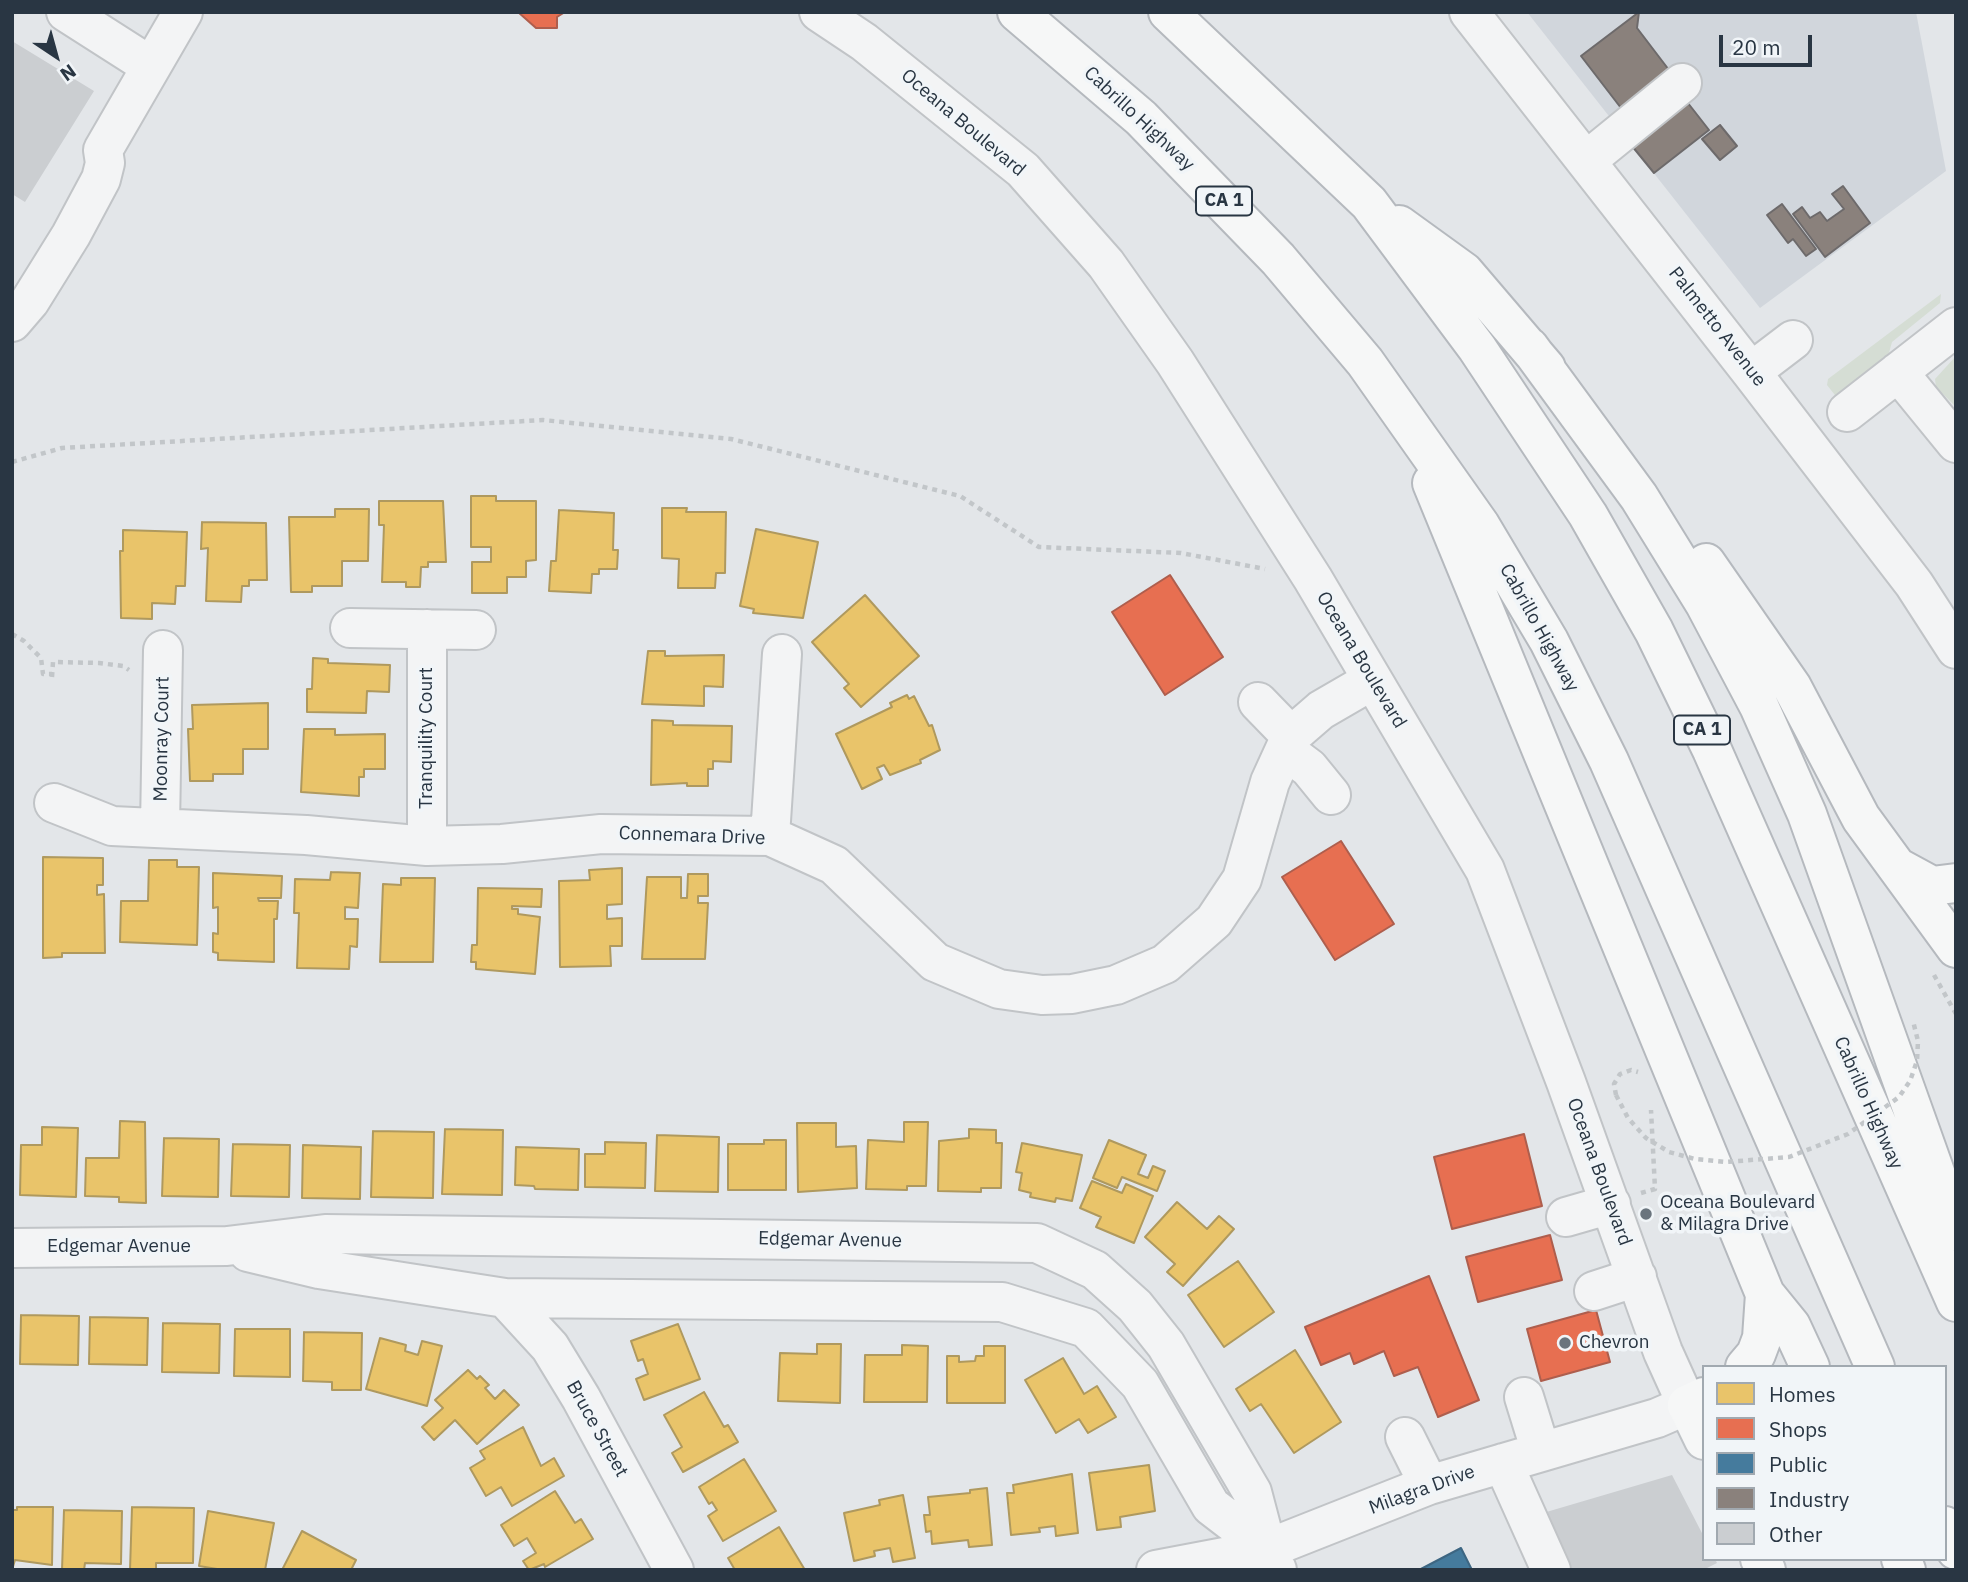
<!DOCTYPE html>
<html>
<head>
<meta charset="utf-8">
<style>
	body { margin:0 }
	#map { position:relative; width:1968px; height:1582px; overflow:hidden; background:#e3e6e9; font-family:"IBM Plex Sans",sans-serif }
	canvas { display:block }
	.frame { position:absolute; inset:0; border:14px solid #293643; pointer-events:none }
	.legend { position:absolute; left:1702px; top:1365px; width:245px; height:196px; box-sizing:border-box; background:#f1f5f8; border:2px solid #a1a9b0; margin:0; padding:9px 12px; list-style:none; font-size:21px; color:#293643 }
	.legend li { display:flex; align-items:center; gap:14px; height:35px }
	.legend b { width:35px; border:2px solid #a1a9b0 }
	.north { position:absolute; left:21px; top:21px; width:70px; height:70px; -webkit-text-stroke:5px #f1f5f8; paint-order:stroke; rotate:144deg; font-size:19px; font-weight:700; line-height:28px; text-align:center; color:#293643 }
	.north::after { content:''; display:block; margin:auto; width:24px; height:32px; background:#293643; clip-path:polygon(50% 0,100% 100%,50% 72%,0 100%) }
	.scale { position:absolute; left:1719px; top:35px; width:93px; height:32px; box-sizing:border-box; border:4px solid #293643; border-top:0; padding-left:9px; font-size:21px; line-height:24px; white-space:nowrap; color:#293643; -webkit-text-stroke:5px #f1f5f8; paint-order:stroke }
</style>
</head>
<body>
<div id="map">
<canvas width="1968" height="1582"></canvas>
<div class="frame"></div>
<ul class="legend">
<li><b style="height:19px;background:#e9c46a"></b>Homes</li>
<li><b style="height:19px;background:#e76f51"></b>Shops</li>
<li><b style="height:19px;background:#457b9d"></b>Public</li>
<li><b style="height:19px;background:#8a817c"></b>Industry</li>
<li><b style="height:19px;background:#cbced1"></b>Other</li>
</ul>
<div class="north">N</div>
<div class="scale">20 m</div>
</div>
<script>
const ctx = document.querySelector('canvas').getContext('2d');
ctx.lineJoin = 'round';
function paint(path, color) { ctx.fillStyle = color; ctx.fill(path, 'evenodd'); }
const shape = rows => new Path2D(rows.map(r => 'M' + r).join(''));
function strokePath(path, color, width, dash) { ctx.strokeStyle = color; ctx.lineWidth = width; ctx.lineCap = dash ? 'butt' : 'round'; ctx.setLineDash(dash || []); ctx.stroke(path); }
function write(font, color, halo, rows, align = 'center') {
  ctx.font = font + ' "IBM Plex Sans",sans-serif'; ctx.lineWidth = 7; ctx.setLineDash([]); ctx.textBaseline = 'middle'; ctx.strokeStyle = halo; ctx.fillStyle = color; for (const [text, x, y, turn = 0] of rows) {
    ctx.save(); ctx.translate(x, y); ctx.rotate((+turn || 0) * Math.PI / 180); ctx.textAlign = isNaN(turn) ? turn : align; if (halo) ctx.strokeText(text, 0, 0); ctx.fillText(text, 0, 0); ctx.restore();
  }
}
paint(shape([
	[1527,12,1916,12,1946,171,1760,308]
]), '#d1d6dc');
paint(shape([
	[1941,294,1940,303,1892,342,1885,367,1842,404,1827,385,1828,379],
	[1956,356,1956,406,1955,406,1936,387,1935,379]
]), '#d5ddd4');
const homes = shape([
	[471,496,496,496,496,501,536,501,536,560,526,561,526,577,507,577,507,593,472,593,472,562,491,562,491,547,471,547,471,496],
	[379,501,443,501,446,562,428,562,428,567,421,567,420,587,406,587,406,582,382,582,384,525,379,525,379,501],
	[662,508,687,508,686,512,726,512,725,573,716,573,715,588,678,588,679,559,662,558,662,508],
	[335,509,369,509,368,561,342,561,342,586,312,586,312,592,291,592,289,517,335,517,335,509],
	[559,510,614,513,613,550,618,550,617,569,599,569,599,574,592,574,591,593,549,591,551,561,556,561,559,510],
	[202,522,266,523,267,580,249,580,249,586,242,586,241,602,206,601,208,548,201,549,202,522],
	[756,529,818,542,803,618,753,613,754,609,740,606,756,529],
	[123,530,187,532,185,586,176,586,175,604,152,603,152,619,121,618,120,551,123,551,123,530],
	[865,595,919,656,861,707,844,688,849,684,812,642,865,595],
	[648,651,665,651,665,656,724,655,723,687,704,686,704,706,642,704,648,651],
	[313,658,328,659,328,663,390,665,389,692,367,691,366,713,307,712,307,689,312,689,313,658],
	[907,695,909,699,914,696,929,726,932,725,940,750,920,760,921,763,890,775,884,765,877,768,882,779,862,789,836,734,892,707,890,703,907,695],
	[268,703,268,749,243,749,243,774,213,774,213,781,190,781,188,729,193,729,192,705,268,703],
	[652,720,673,721,673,725,732,726,731,762,713,761,713,769,708,769,708,786,687,786,687,783,651,785,652,720],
	[304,729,335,729,335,735,385,734,385,769,364,769,364,777,359,777,359,796,301,792,304,729],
	[43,857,103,858,103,885,97,885,97,895,104,894,105,953,62,953,62,957,43,958,43,857],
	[149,860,177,860,177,867,199,867,197,945,120,942,121,901,148,901,149,860],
	[622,868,622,904,607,905,607,919,622,918,622,946,610,946,611,966,560,967,559,881,590,880,589,870,622,868],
	[331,872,360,873,358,908,345,907,345,919,358,919,357,947,350,946,349,969,297,968,299,913,294,913,295,879,330,880,331,872],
	[213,873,282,876,281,898,258,898,259,901,278,901,277,919,274,919,274,962,218,960,218,953,213,952,213,933,218,934,218,907,213,908,213,873],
	[688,874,708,874,708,896,698,896,698,903,708,903,705,959,642,959,647,877,681,877,681,898,687,898,688,874],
	[401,878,435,878,433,962,380,962,383,884,401,885,401,878],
	[478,888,542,889,541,907,512,906,512,909,518,909,518,914,540,917,535,974,476,969,476,962,471,962,472,945,477,945,478,888],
	[120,1121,145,1122,146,1203,119,1202,119,1197,85,1196,86,1158,119,1158,120,1121],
	[904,1122,928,1122,926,1186,907,1186,907,1190,866,1189,868,1140,904,1142,904,1122],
	[797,1123,836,1123,836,1147,856,1146,857,1188,798,1192,797,1123],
	[42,1127,78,1128,76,1197,20,1195,21,1145,42,1145,42,1127],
	[445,1129,503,1130,502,1195,442,1194,445,1129],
	[969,1129,996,1130,996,1143,1002,1143,1001,1188,981,1188,981,1192,938,1191,939,1141,969,1138,969,1129],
	[373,1131,434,1132,433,1198,371,1197,373,1131],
	[657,1135,719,1137,718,1192,655,1191,657,1135],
	[164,1138,219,1139,218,1197,162,1196,164,1138],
	[764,1140,786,1140,786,1190,728,1190,728,1144,764,1144,764,1140],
	[1109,1140,1146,1155,1138,1174,1148,1178,1153,1166,1165,1171,1157,1191,1122,1177,1117,1188,1093,1178,1109,1140],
	[605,1142,646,1143,645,1188,585,1187,585,1154,605,1154,605,1142],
	[1022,1143,1082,1155,1072,1201,1056,1198,1055,1202,1030,1197,1031,1193,1019,1190,1022,1173,1016,1172,1022,1143],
	[233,1144,290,1145,289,1197,231,1196,233,1144],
	[303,1145,361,1147,360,1199,302,1198,303,1145],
	[516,1147,579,1149,578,1190,535,1189,534,1186,515,1185,516,1147],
	[1092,1181,1122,1193,1126,1184,1153,1196,1134,1243,1096,1227,1101,1217,1080,1208,1092,1181],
	[1177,1202,1207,1229,1219,1216,1234,1229,1183,1286,1167,1272,1175,1264,1145,1237,1177,1202],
	[1238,1261,1274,1312,1224,1347,1188,1295,1238,1261],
	[21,1315,79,1316,78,1365,20,1364,21,1315],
	[90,1317,148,1318,147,1365,89,1364,90,1317],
	[163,1323,220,1324,219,1373,162,1372,163,1323],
	[678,1324,700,1379,644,1400,636,1379,648,1374,643,1359,638,1361,631,1341,678,1324],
	[235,1329,290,1329,290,1377,234,1376,235,1329],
	[304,1332,362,1333,361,1390,332,1390,332,1382,303,1381,304,1332],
	[380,1338,406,1345,405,1351,418,1355,422,1341,442,1346,427,1406,366,1389,380,1338],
	[817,1344,841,1344,840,1403,778,1401,780,1353,817,1354,817,1344],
	[902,1345,928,1346,927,1402,864,1402,865,1355,902,1355,902,1345],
	[984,1346,1005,1346,1005,1403,947,1403,947,1356,959,1356,959,1362,975,1361,976,1356,984,1356,984,1346],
	[1295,1350,1341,1422,1294,1453,1261,1404,1250,1411,1236,1389,1295,1350],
	[1063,1358,1084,1394,1097,1386,1116,1417,1088,1433,1079,1419,1056,1433,1025,1380,1063,1358],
	[468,1370,477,1379,480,1376,489,1385,485,1388,495,1399,504,1390,519,1405,477,1444,455,1420,434,1440,422,1427,443,1408,435,1400,468,1370],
	[704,1392,724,1427,728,1425,738,1442,683,1472,672,1453,682,1447,664,1415,704,1392],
	[523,1427,541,1466,554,1458,564,1476,512,1506,501,1487,486,1496,470,1468,485,1459,480,1451,523,1427],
	[744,1459,776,1511,723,1541,708,1516,717,1510,712,1502,709,1504,699,1487,744,1459],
	[1149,1465,1155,1511,1120,1517,1121,1527,1097,1530,1089,1473,1149,1465],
	[1072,1474,1078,1533,1056,1536,1055,1526,1039,1528,1040,1532,1011,1535,1007,1493,1014,1493,1013,1485,1072,1474],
	[987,1488,992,1545,969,1547,968,1540,932,1544,931,1531,926,1532,924,1515,930,1515,928,1497,970,1493,970,1490,987,1488],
	[555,1491,575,1523,581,1519,593,1539,545,1567,544,1564,529,1570,523,1561,536,1553,527,1538,514,1546,501,1525,555,1491],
	[903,1495,915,1558,893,1562,890,1548,874,1551,875,1556,854,1561,844,1513,880,1505,879,1500,903,1495],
	[17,1507,53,1507,52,1565,15,1560,12,1570,12,1510,17,1510,17,1507],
	[132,1507,194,1508,193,1563,156,1563,156,1570,130,1570,132,1507],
	[64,1510,122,1511,121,1564,85,1563,84,1570,62,1570,64,1510],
	[208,1511,274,1523,265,1570,223,1570,199,1566,208,1511],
	[779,1527,805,1570,735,1570,728,1558,779,1527],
	[302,1531,356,1560,351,1570,282,1570,302,1531]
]);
paint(homes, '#e9c46a');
strokePath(homes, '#af995e', 2);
const shops = shape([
	[518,12,565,12,557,17,557,28,536,28,518,12],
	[1170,575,1223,657,1165,695,1112,612,1170,575],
	[1341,841,1394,924,1335,960,1282,877,1341,841],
	[1524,1134,1542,1206,1452,1229,1434,1157,1524,1134],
	[1550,1235,1562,1280,1478,1302,1466,1257,1550,1235],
	[1429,1276,1479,1400,1438,1417,1418,1367,1394,1376,1384,1351,1354,1364,1350,1353,1321,1365,1305,1327,1429,1276],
	[1596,1310,1610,1362,1541,1381,1527,1329,1596,1310]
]);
paint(shops, '#e76f51');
strokePath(shops, '#ae5e4d', 2);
const public = shape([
	[1461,1548,1472,1570,1419,1570,1461,1548]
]);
paint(public, '#457b9d');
strokePath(public, '#3d6682', 2);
const industry = shape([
	[1639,12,1637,28,1669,70,1621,108,1581,56,1639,12],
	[1684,98,1709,130,1654,173,1632,146,1684,98],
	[1720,125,1737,146,1720,160,1702,139,1720,125],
	[1843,186,1870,223,1825,257,1793,214,1802,207,1810,218,1820,212,1827,221,1844,209,1832,194,1843,186],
	[1782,204,1816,249,1806,256,1793,239,1788,243,1767,215,1782,204]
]);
paint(industry, '#8a817c');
strokePath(industry, '#6d6a6b', 2);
paint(shape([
	[12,41,94,91,25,202,12,194],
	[1672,1475,1704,1537,1704,1559,1715,1559,1717,1563,1703,1570,1572,1570,1543,1513]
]), '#cbced1');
const minor = shape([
	[66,12,149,65],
	[819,12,864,42,1023,170,1106,264,1175,362,1313,579,1485,870,1566,1082,1663,1352,1687,1405,1657,1418,1429,1485,1267,1549,1156,1570],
	[1469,12,1751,372,1914,584,1956,649],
	[1586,161,1682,83],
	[12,322,30,301,71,235,101,179,105,163,103,150,183,12],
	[1751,372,1793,340],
	[1898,372,1956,443],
	[1847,412,1956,327],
	[350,628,476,630],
	[427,629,427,846],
	[1258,702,1291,736],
	[1285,750,1309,768,1331,795],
	[54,803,112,826,306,835,427,846,502,844,601,834,770,836,834,865,935,962,999,989,1042,995,1072,994,1116,985,1165,964,1214,921,1242,879,1270,782,1291,736,1321,710,1371,681],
	[160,827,163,650],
	[770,836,782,654],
	[1566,1217,1611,1204],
	[12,1248,227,1246,325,1234,1037,1243,1095,1270,1135,1306,1166,1345,1252,1492,1267,1549,1277,1570],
	[248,1252,319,1269,505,1298,1002,1302,1086,1328,1140,1384,1211,1506,1267,1549],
	[1594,1291,1637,1277],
	[505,1298,550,1347,581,1398,674,1570],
	[1524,1397,1541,1452],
	[1405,1437,1429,1485],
	[1503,1463,1551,1570]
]);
const major = shape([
	[1687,1405,1704,1440],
	[1760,1559,1766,1570]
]);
const highway = shape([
	[1017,12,1141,118,1278,259,1365,362,1480,525,1549,641,1609,761,1875,1367],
	[1168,12,1369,203,1477,348,1588,515,1654,631,1712,750,1956,1302],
	[1399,225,1464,272,1546,368],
	[1529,347,1639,497,1705,604,1759,706,1807,814,1956,1231],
	[1432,483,1765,1294,1791,1326,1810,1367],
	[1706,563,1792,687,1861,818,1956,948],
	[1897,867,1932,886,1956,883],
	[1745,1367,1756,1354,1762,1338,1765,1294],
	[1687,1405,1704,1397],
	[1945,1526,1956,1550],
	[1901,1559,1906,1570]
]);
strokePath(minor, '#c1c4c7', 42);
strokePath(major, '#bfc3c7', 42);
strokePath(highway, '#b5b9be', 42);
strokePath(shape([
	[12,462,62,448,543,420,731,439,960,496,1039,547,1181,553,1265,569],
	[12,634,24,641,41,658,43,674,52,674],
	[52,677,53,662,99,663,123,666,129,670],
	[1934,975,1956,1014],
	[1616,1095,1614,1084,1620,1074,1631,1070,1638,1072],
	[1641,1193,1655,1189,1651,1110]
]), '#c2c6c9', 4.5, [5, 5]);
strokePath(minor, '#f3f4f5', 38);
strokePath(major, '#f6f7f7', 38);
strokePath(highway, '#f6f7f7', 38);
strokePath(shape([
	[1616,1095,1628,1118,1646,1138,1669,1152,1695,1159,1726,1162,1789,1157,1848,1134,1899,1097,1910,1081,1917,1061,1918,1041,1913,1021]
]), '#c2c6c9', 4.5, [5, 5]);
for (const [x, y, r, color] of [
	[1646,1214,7,"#6a747d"],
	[1565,1343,7,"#6a747d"]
]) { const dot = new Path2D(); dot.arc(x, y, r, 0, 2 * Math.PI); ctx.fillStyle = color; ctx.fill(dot); strokePath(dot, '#f1f5f8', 2.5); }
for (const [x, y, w] of [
	[1224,201,56],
	[1702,730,56]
]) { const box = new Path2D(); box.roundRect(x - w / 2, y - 14.5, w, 29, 5); ctx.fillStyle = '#f1f5f8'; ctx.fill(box); strokePath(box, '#293643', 2); }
write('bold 18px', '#293643', null, [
	["CA 1",1224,201],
	["CA 1",1702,730]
]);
write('19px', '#293643', '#f1f5f8', [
	["Cabrillo Highway",1139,119,43],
	["Oceana Boulevard",963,123,40],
	["Palmetto Avenue",1717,327,52],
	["Cabrillo Highway",1539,628,61],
	["Oceana Boulevard",1361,660,59],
	["Tranquility Court",427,738,-90],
	["Moonray Court",162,739,-89],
	["Connemara Drive",692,836,2],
	["Cabrillo Highway",1868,1103,66],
	["Oceana Boulevard",1599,1172,70],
	["Edgemar Avenue",830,1240,1],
	["Edgemar Avenue",119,1247],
	["Bruce Street",597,1429,61],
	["Milagra Drive",1422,1490,-20]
]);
write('19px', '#293643', '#f1f5f8', [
	["Oceana Boulevard",1660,1203],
	["& Milagra Drive",1660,1225],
	["Chevron",1579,1343]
], 'left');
</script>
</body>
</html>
